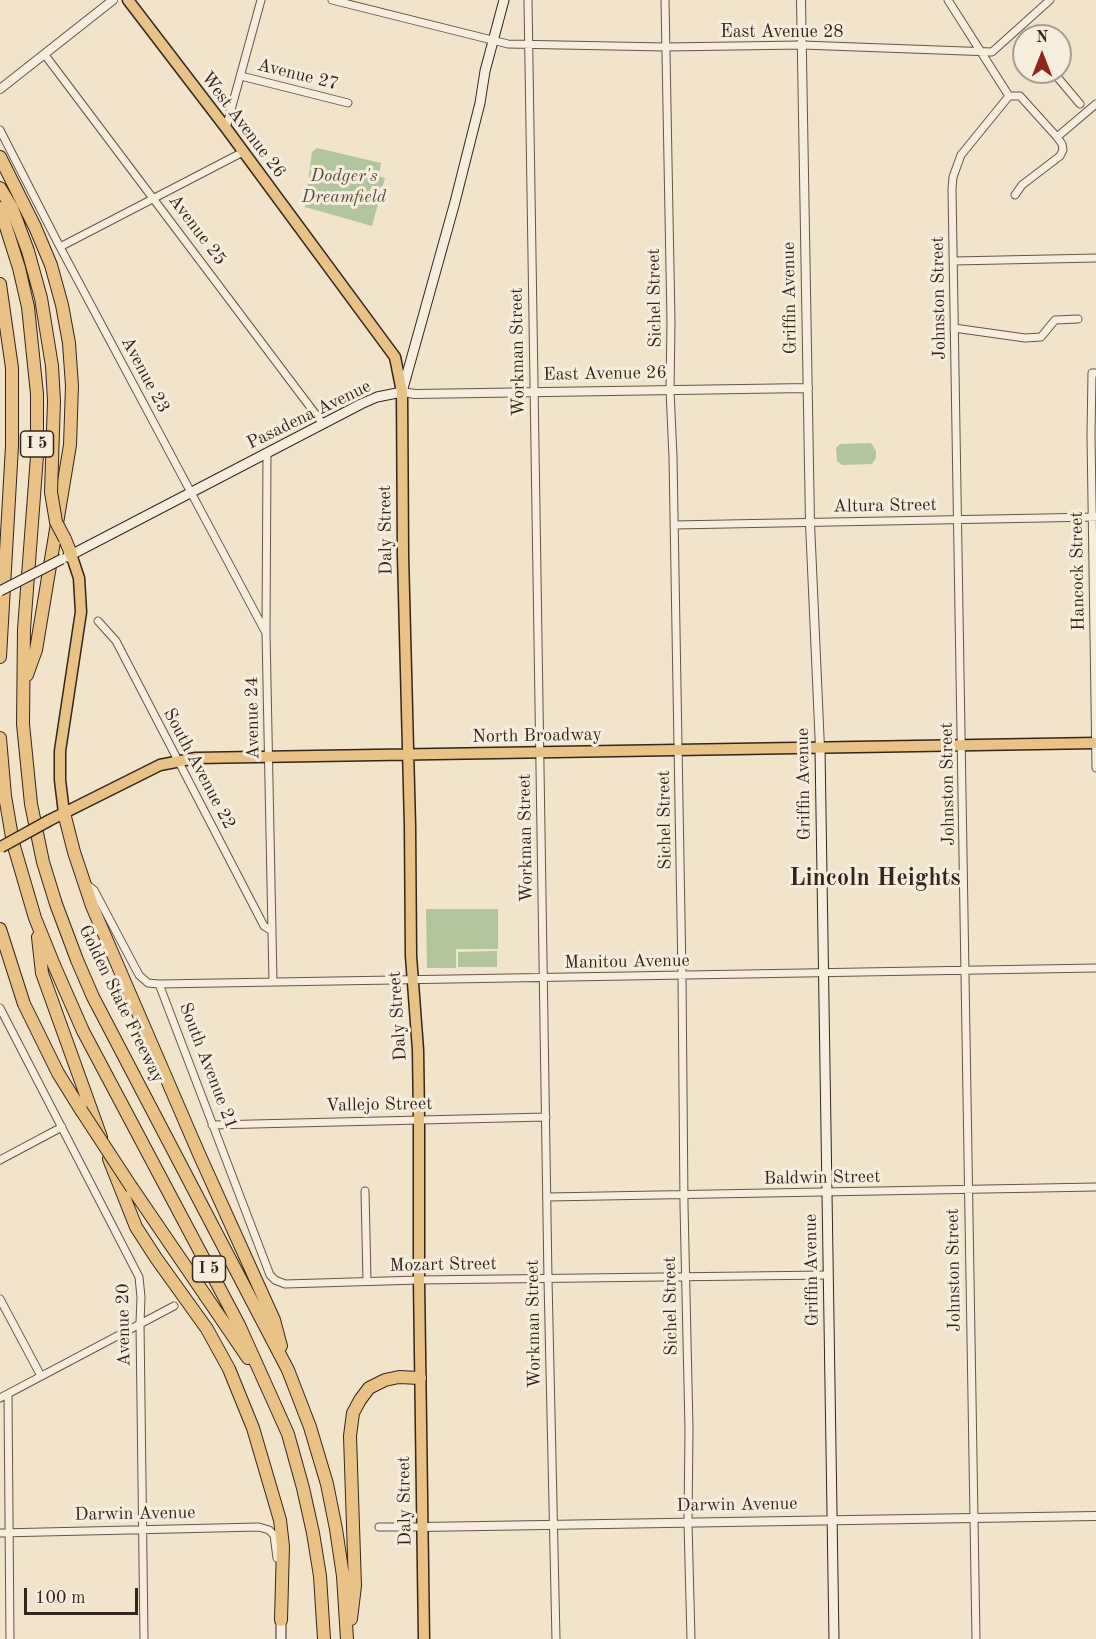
<!DOCTYPE html>
<html>
<head>
<meta charset="utf-8">
<style>
	body { margin:0 }
	#map { position:relative; width:1096px; height:1639px; overflow:hidden; background:#f1e4cb; font-family:"Old Standard TT",serif }
	canvas { display:block }
	.north { position:absolute; left:1012px; top:24px; width:60px; height:60px; box-sizing:border-box; background:#f6eddd; border:2px solid #a99d90; border-radius:50%; rotate:0deg; font-size:16px; font-weight:700; line-height:24px; text-align:center; color:#35251c }
	.north::after { content:''; display:block; margin:auto; width:21px; height:27px; background:#8f2418; clip-path:polygon(50% 0,100% 100%,50% 72%,0 100%) }
	.scale { position:absolute; left:24px; top:1588px; width:114px; height:27px; box-sizing:border-box; border:3px solid #35251c; border-top:0; padding-left:8px; font-size:18px; line-height:21px; white-space:nowrap; color:#35251c; -webkit-text-stroke:4px #f6eddd; paint-order:stroke }
</style>
</head>
<body>
<div id="map">
<canvas width="1096" height="1639"></canvas>
<div class="north">N</div>
<div class="scale">100 m</div>
</div>
<script>
const ctx = document.querySelector('canvas').getContext('2d');
ctx.lineJoin = 'round';
function paint(path, color) { ctx.fillStyle = color; ctx.fill(path, 'evenodd'); }
const shape = rows => new Path2D(rows.map(r => 'M' + r).join(''));
function strokePath(path, color, width, dash) { ctx.strokeStyle = color; ctx.lineWidth = width; ctx.lineCap = dash ? 'butt' : 'round'; ctx.setLineDash(dash || []); ctx.stroke(path); }
function write(font, color, halo, rows, align = 'center') {
  ctx.font = font + ' "Old Standard TT",serif'; ctx.lineWidth = 6; ctx.setLineDash([]); ctx.textBaseline = 'middle'; ctx.strokeStyle = halo; ctx.fillStyle = color; for (const [text, x, y, turn = 0] of rows) {
    ctx.save(); ctx.translate(x, y); ctx.rotate((+turn || 0) * Math.PI / 180); ctx.textAlign = isNaN(turn) ? turn : align; if (halo) ctx.strokeText(text, 0, 0); ctx.fillText(text, 0, 0); ctx.restore();
  }
}
paint(shape([
	[317,148,381,163,379,176,385,178,372,226,305,207,312,152],
	[871,443,876,451,876,458,872,464,842,465,837,461,836,448,840,444],
	[426,909,498,909,498,949,456,949,456,968,427,968],
	[497,951,497,967,458,967,458,952]
]), '#b3c59c');
const minor = shape([
	[332,0,508,44,666,47,802,45,992,52,1050,0],
	[528,0,548,1279,556,1639],
	[665,0,671,322,670,390,673,457,682,976,684,1205,689,1429,688,1523,691,1639],
	[948,0,1009,96,961,155,953,177,952,189,976,1639],
	[45,55,323,424],
	[1053,72,1080,104],
	[241,76,348,103],
	[1009,96,1020,96,1057,137,1062,144,1063,150,1060,156,1022,185,1015,195],
	[226,128,261,0],
	[0,130,60,247,266,633],
	[1057,137,1096,104],
	[60,247,243,152],
	[954,261,1096,258],
	[954,328,1025,338,1041,337,1055,320,1078,319],
	[1096,373,1092,373,1091,435,1096,768],
	[267,453,266,633,273,982],
	[674,525,1096,517],
	[98,621,116,641,264,926,272,931],
	[86,884,94,890,139,975,148,983,159,984,1096,968],
	[159,984,270,1275,275,1280,285,1284,419,1280,828,1275],
	[0,1008,139,1277,141,1297,140,1323,144,1639],
	[212,1125,546,1117],
	[0,1160,62,1127],
	[365,1191,367,1281],
	[548,1197,1096,1187],
	[0,1299,41,1376],
	[8,1394,10,1639],
	[0,1398,174,1306],
	[379,1527,421,1527],
	[0,1533,259,1527,269,1530,274,1535,277,1558]
]);
const tertiary = shape([
	[801,0,810,523,820,748],
	[0,89,113,0],
	[402,392,415,394,808,388],
	[421,1527,1096,1516]
]);
const secondary = shape([
	[67,557,361,404,377,397,402,392,455,202,480,103,485,71,504,0],
	[820,748,834,1639],
	[281,1620,281,1639]
]);
const primary = shape([
	[128,0,226,128,395,357,402,392,403,555,410,826,411,956,418,1050,419,1120,419,1280,424,1639],
	[64,813,60,780,60,751,81,612,79,578,71,554],
	[50,820,160,765,196,758,1096,743]
]);
const motorway = shape([
	[0,157,35,227,51,265,62,305,69,343,72,386,70,445,36,650,27,675],
	[0,188,12,208,28,251,41,298,52,366,54,401],
	[0,208,19,268,28,307,37,394,37,456,24,629,23,724,31,804,43,862,56,904,77,960,93,997,288,1370,310,1427,327,1484,336,1529,343,1576,347,1639],
	[0,284,12,368,12,446,0,657],
	[65,539,71,554],
	[0,738,5,796,13,843,35,918,54,965,83,1031,239,1325,288,1434,303,1488,313,1533,320,1576,324,1639],
	[64,813,74,852,92,906,199,1154,274,1320,281,1346],
	[0,929,24,1004,58,1073,81,1110],
	[38,937,42,973,101,1137],
	[109,1159,136,1227,156,1258,207,1329,229,1369,253,1428,280,1520,283,1546,281,1620],
	[132,1188,248,1358],
	[351,1619,355,1586,350,1436,353,1413,360,1400,369,1388,385,1380,399,1377,420,1378]
]);
strokePath(minor, '#645548', 9);
strokePath(tertiary, '#645548', 10);
strokePath(secondary, '#35251c', 11);
strokePath(primary, '#35251c', 13);
strokePath(motorway, '#35251c', 14);
strokePath(minor, '#f6eddd', 7);
strokePath(tertiary, '#f6eddd', 8);
strokePath(secondary, '#f6eddd', 9);
strokePath(primary, '#e8c286', 10);
strokePath(motorway, '#e8c286', 12);
const secondaryBridge = shape([
	[0,591,62,559]
]);
const primaryBridge = shape([
	[1,847,50,820]
]);
const motorwayBridge = shape([
	[54,401,51,492,56,522,65,539],
	[81,1110,132,1188]
]);
strokePath(secondaryBridge, '#35251c', 11, []);
strokePath(primaryBridge, '#35251c', 13, []);
strokePath(motorwayBridge, '#35251c', 14, []);
strokePath(secondaryBridge, '#f6eddd', 9);
strokePath(primaryBridge, '#e8c286', 10);
strokePath(motorwayBridge, '#e8c286', 12);
for (const [x, y, w] of [
	[37,444,33],
	[209,1269,33]
]) { const box = new Path2D(); box.roundRect(x - w / 2, y - 13, w, 26, 4.5); ctx.fillStyle = '#f6eddd'; ctx.fill(box); strokePath(box, '#35251c', 1.5); }
write('bold 16px', '#35251c', null, [
	["I 5",37,444],
	["I 5",209,1269]
]);
write('18px', '#35251c', '#f6eddd', [
	["East Avenue 28",782,32],
	["Avenue 27",298,75,14],
	["West Avenue 26",243,125,53],
	["Avenue 25",197,230,53],
	["Sichel Street",655,298,-91],
	["Griffin Avenue",790,298,-91],
	["Johnston Street",939,298,-91],
	["Workman Street",518,352,-91],
	["East Avenue 26",605,374,-1],
	["Avenue 23",145,375,62],
	["Pasadena Avenue",309,415,-26],
	["Altura Street",885,506,-1],
	["Daly Street",386,530,-91],
	["Hancock Street",1078,571,-91],
	["Avenue 24",253,718,-91],
	["North Broadway",537,736,-1],
	["South Avenue 22",199,769,62],
	["Griffin Avenue",804,784,-91],
	["Johnston Street",948,784,-91],
	["Sichel Street",665,820,-91],
	["Workman Street",526,838,-91],
	["Manitou Avenue",627,962,-1],
	["Golden State Freeway",121,1004,64],
	["Daly Street",398,1016,-94],
	["South Avenue 21",208,1066,69],
	["Vallejo Street",379,1105,-1],
	["Baldwin Street",822,1178,-1],
	["Mozart Street",443,1265,-1],
	["Griffin Avenue",812,1270,-91],
	["Johnston Street",954,1270,-91],
	["Sichel Street",671,1306,-91],
	["Workman Street",534,1324,-91],
	["Avenue 20",124,1325,-91],
	["Daly Street",405,1501,-91],
	["Darwin Avenue",737,1505,-1],
	["Darwin Avenue",135,1514,-1]
]);
write('italic 18px', '#544d3c', '#f6eddd', [
	["Dodger's",344,176],
	["Dreamfield",344,197]
]);
write('bold 24px', '#35251c', '#f6eddd', [
	["Lincoln Heights",875,879]
]);
</script>
</body>
</html>
